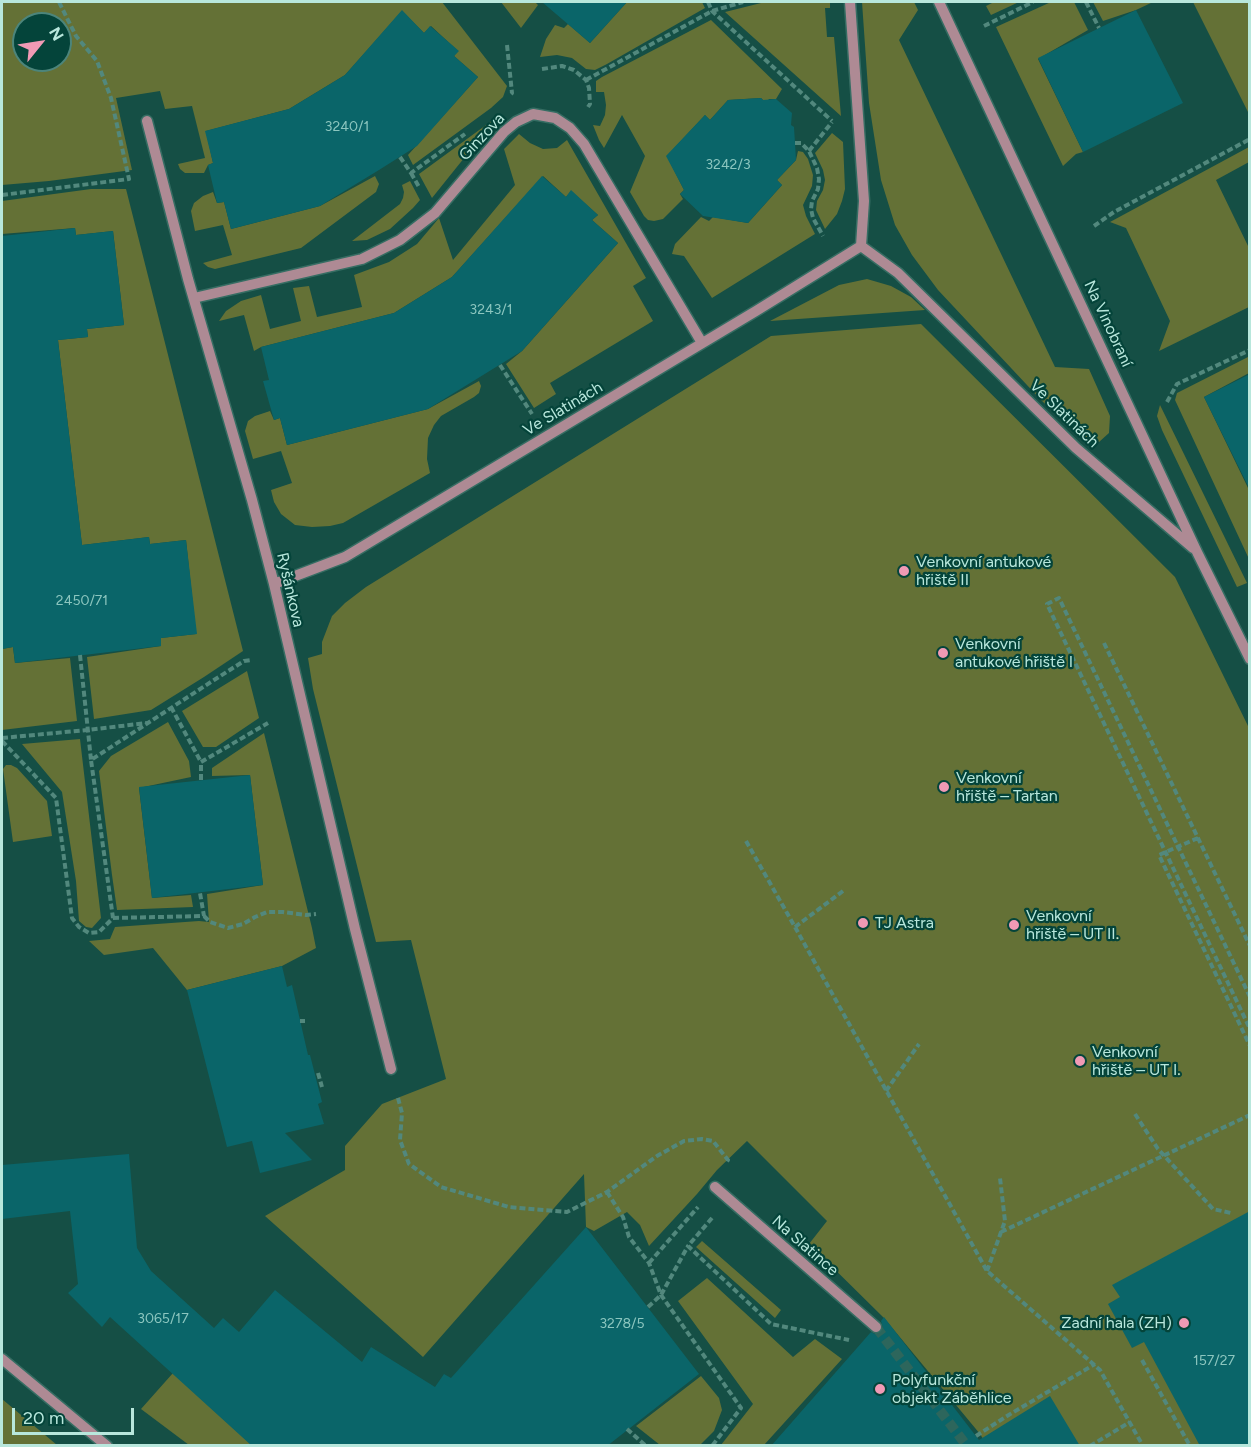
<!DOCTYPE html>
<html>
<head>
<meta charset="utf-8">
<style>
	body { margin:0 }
	#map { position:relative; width:1251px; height:1447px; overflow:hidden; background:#154f45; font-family:Figtree,sans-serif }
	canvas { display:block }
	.frame { position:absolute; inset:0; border:3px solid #b8e7dc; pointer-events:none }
	.north { position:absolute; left:12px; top:12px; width:60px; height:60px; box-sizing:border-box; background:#04443a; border:2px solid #4c857b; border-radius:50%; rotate:60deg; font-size:16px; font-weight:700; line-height:24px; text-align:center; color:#b8e7dc }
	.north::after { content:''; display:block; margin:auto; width:21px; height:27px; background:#f09ab5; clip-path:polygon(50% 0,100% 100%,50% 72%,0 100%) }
	.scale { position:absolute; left:12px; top:1408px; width:122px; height:27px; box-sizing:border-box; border:3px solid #b8e7dc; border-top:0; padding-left:8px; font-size:18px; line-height:21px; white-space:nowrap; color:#b8e7dc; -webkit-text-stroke:4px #04443a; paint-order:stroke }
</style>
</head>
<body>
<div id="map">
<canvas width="1251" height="1447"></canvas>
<div class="frame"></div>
<div class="north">N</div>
<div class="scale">20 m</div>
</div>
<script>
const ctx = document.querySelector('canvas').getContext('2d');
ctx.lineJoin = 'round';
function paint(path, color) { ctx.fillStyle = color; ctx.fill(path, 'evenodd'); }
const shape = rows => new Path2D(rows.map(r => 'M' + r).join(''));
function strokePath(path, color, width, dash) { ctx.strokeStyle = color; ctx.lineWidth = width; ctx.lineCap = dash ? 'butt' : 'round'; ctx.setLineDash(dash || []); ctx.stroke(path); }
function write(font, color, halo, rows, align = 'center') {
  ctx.font = font + ' Figtree,sans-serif'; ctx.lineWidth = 4.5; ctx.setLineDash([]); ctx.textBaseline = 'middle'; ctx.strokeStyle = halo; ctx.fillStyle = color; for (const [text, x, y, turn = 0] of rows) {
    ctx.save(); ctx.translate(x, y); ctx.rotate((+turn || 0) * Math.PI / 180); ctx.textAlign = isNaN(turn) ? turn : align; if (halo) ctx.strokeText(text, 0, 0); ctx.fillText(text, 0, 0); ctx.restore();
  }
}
paint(shape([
	[2,2,442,2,507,86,503,97,491,108,413,165,408,155,478,77,454,56,458,51,431,26,424,33,402,11,345,75,289,109,206,131,213,163,208,165,204,173,185,173,180,169,178,164,205,158,192,106,165,109,160,91,116,98,132,170,49,181,2,185],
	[24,24,60,24,60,60,24,60],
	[501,2,535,2,538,5,521,28],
	[627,2,702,2,705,8,607,64,595,70,586,69,572,58,557,55,540,57,546,39,555,25,564,28,568,24,590,43],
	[765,2,830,2,830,8,825,8,827,37,834,37,841,116,725,12],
	[862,2,914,2,918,10,899,40,1055,367,1089,369,1110,416,1109,433,1099,442,1087,441,1068,426,1041,400,938,290,912,255,895,225,881,180,869,103],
	[994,2,1019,2,991,15,986,6],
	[1051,2,1074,2,1088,30,1038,59,1083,152,1076,154,1063,166,996,27],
	[1093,2,1153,2,1136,10,1103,21],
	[1193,2,1249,2,1249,114],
	[711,20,782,89,776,99,769,99,766,103,761,98,728,100,710,120,705,115,667,156,684,190,680,194,683,199,663,219,654,221,648,220,644,216,630,192,645,156,622,115,604,148,599,140,593,125,600,126,605,115,606,105,604,92,596,92,596,81,602,77],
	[497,117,432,198,419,174],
	[832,133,843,142,845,189,842,201,837,214,825,229,816,210,817,201,823,190,825,180,823,170,815,153],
	[519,134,530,143,543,149,557,148,567,140,646,278,633,286,653,321,550,383,556,394,534,408,506,364,522,351,618,243,592,220,598,215,571,191,566,197,543,176,452,277,394,313,261,347,254,351,244,315,219,321,226,311,241,301,261,295,270,329,301,321,293,288,309,286,317,317,362,307,354,275,389,262,417,244,439,218,453,260,515,185,504,149],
	[1249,147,1249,162,1216,180,1249,248,1249,307,1159,351,1170,321,1126,228,1110,222],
	[798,151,803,152,808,159,813,175,812,186,803,205,806,216,815,234,712,298,684,256,672,254,675,244,701,217,709,221,713,217,748,223,782,185,777,180,796,160],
	[375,176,379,184,376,192,301,248,215,269,208,267,203,263,232,255,223,225,195,231,191,211,194,203,203,196,213,192,217,203,224,202,231,229,320,206],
	[410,181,420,200,413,208,390,229,367,240,352,241,400,204,403,198,404,192,402,185],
	[91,189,126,189,243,651,204,677,151,710,94,719,87,657,161,646,161,638,196,634,186,540,150,544,149,537,82,545,58,340,88,337,87,329,124,325,113,231,76,235,75,228,2,234,2,201],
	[867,279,891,286,911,297,925,310,770,321,839,285],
	[921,324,1175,577,1249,728,1249,1445,987,1445,980,1434,884,1318,809,1244,827,1221,747,1141,717,1170,697,1194,649,1246,640,1225,627,1212,594,1231,586,1227,584,1174,423,1357,265,1216,345,1170,345,1146,382,1104,446,1079,411,940,376,942,313,689,308,658,322,654,322,642,332,616,345,603,366,587,771,336],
	[1248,357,1249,360,1249,373,1204,397,1249,490,1249,559,1175,400,1177,393],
	[479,381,481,386,479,393,474,397,441,416,434,425,428,438,427,459,430,473,343,523,330,526,312,527,295,525,281,514,274,502,271,490,292,483,281,451,253,459,245,431,248,421,255,416,270,411,274,420,280,418,287,445,428,409],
	[1160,405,1247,583,1237,587,1162,430,1157,416],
	[13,647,15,663,70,658,77,721,2,730,2,649],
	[247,671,259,718,216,747,203,747,182,711],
	[168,722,189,761,191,777,139,788,152,898,191,895,193,907,117,910,112,875,99,771,111,756],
	[264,733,312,928,316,948,282,966,187,990,153,948,104,955,89,941,110,939,115,927,199,921,209,922,207,894,263,885,250,775,212,776,212,768],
	[80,739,101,918,92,928,86,927,79,921,76,881,62,792,22,744],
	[6,765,11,765,17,768,47,801,52,836,13,842,3,769],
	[702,1241,781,1310,775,1318,696,1247],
	[707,1278,793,1357,815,1339,842,1359,764,1445,721,1445,753,1404,678,1301],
	[173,1373,252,1445,189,1445,141,1409],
	[701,1376,719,1398,722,1410,714,1431,700,1445,660,1445,636,1426],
	[2,1399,57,1445,2,1445]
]), '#647136');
paint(shape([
	[542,2,627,2,590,43],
	[402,10,424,33,430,26,459,51,454,56,478,77,417,146,379,170,320,206,231,229,224,202,217,203,208,165,213,163,205,131,289,109,345,75],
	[1136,10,1183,103,1083,152,1038,58],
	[761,98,763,100,776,99,792,113,791,125,794,127,796,160,777,180,782,185,748,223,703,216,680,194,684,190,666,156,705,115,710,120,728,100],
	[542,176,566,197,571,190,598,215,592,220,618,243,522,351,428,409,287,445,280,418,274,420,263,381,269,380,261,347,394,313,452,277],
	[75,228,76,235,113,231,124,325,87,329,88,337,58,340,82,545,149,537,150,544,186,540,197,634,161,638,161,646,15,663,13,647,2,649,2,236],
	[1250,374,1250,490,1204,397],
	[250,775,263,885,152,898,139,787],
	[282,966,287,987,292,985,308,1055,310,1055,322,1102,318,1104,324,1124,285,1133,312,1160,260,1173,252,1141,227,1147,187,990],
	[129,1154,137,1248,151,1271,214,1328,223,1318,239,1332,275,1290,362,1362,371,1347,435,1387,444,1374,451,1378,586,1227,699,1374,607,1446,252,1446,110,1317,102,1327,68,1293,78,1284,70,1211,2,1219,2,1165],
	[1250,1211,1250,1446,1200,1446,1144,1342,1132,1348,1108,1304,1120,1297,1112,1285],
	[884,1317,979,1440,1050,1396,1080,1446,771,1446,871,1332,875,1334,881,1332,883,1328,881,1321]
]), '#0a6569');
strokePath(shape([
	[876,1327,967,1446]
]), '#2d665c', 10, [10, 5]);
const minor = shape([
	[850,2,864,201,861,246],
	[939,2,1197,552,1250,659],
	[147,121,188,279,252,500,274,584,355,929,391,1069],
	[861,246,898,273,1076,448,1193,548],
	[194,298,362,259,400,240,435,213,504,132,516,122,533,114,555,118,570,128,584,144,702,343],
	[274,584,345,557,756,311,861,246],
	[715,1187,876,1327],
	[2,1359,107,1446]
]);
strokePath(minor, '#366d63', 13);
strokePath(shape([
	[708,2,712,11,832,121],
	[1086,2,1099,28],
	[984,26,1033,2],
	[507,45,512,93,511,94],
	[542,69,562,66,574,70,586,80,589,88,590,104,588,107],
	[586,80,712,11,743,2],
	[795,143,801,143,809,151,817,168,819,179,818,189,812,201,811,209,813,218,823,236],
	[809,151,832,122],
	[400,157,411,173,465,134],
	[411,173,419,187],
	[2,195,129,179,111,98,97,61,76,36,59,2],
	[1094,226,1114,212,1250,139],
	[500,365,532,414],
	[1167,402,1177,384,1250,350],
	[1104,643,1250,946],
	[80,655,91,760],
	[171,707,201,762],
	[2,738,87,730,147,723],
	[2,741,56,798,72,918,79,927,89,933,99,932,113,918,91,760,214,680,244,661,251,660],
	[201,780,201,762,268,723],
	[1198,838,1159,855,1250,1046],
	[746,841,795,927,987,1271,1100,1370,1143,1446],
	[204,916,210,922,228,928,243,924,255,917,267,912,283,912,306,915,316,914],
	[113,918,204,916,200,893],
	[795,927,843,891],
	[1250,997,1059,598,1047,604,1250,1029],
	[300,1021,305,1021],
	[318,1073,322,1087],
	[886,1091,919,1044],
	[398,1098,402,1113,400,1140,409,1164,441,1187,509,1207,567,1212,607,1192,657,1156,684,1141,702,1139,713,1141,728,1160,726,1163],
	[1135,1114,1158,1149,1213,1209,1231,1213],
	[607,1192,623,1217,629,1237,649,1263,661,1295,741,1408,712,1446],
	[712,1218,688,1246,771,1324,849,1340],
	[1001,1232,1250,1115],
	[649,1263,698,1207],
	[987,1271,1005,1221,1000,1178],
	[648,1307,661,1295,688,1246],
	[1142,1360,1190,1446],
	[627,1429,646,1446],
	[976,1436,1007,1416,1095,1364],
	[1090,1446,1130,1422]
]), '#52887d', 4, [6, 3]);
strokePath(minor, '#ae8a94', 10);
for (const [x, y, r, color] of [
	[904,571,6,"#f09ab5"],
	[943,653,6,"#f09ab5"],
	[944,787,6,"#f09ab5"],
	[863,923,6,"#f09ab5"],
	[1014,925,6,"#f09ab5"],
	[1080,1061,6,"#f09ab5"],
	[1184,1323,6,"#f09ab5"],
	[880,1389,6,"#f09ab5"]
]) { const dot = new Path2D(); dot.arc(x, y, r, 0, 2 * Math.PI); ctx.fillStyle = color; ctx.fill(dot); strokePath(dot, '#04443a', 2); }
write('14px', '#8cc6bf', null, [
	["3240/1",347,127],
	["3242/3",728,165],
	["3243/1",491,310],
	["2450/71",82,601],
	["3065/17",163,1319],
	["3278/5",622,1324],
	["157/27",1214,1361]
]);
write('16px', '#b8e7dc', '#04443a', [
	["Ginzova",482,137,-47],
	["Na Vinobraní",1108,324,65],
	["Ve Slatinách",563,409,-31],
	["Ve Slatinách",1064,414,44],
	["Ryšánkova",290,590,77],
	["Na Slatince",805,1246,41]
]);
write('16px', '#b8e7dc', '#04443a', [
	["Venkovní antukové",916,562],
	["hřiště II",916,580],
	["Venkovní",955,644],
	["antukové hřiště I",955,662],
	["Venkovní",956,778],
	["hřiště – Tartan",956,796],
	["Venkovní",1026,916],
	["hřiště – UT II.",1026,934],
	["TJ Astra",875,923],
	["Venkovní",1092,1052],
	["hřiště – UT I.",1092,1070],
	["Zadní hala (ZH)",1172,1323,"right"],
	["Polyfunkční",892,1380],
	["objekt Záběhlice",892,1398]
], 'left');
</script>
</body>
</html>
